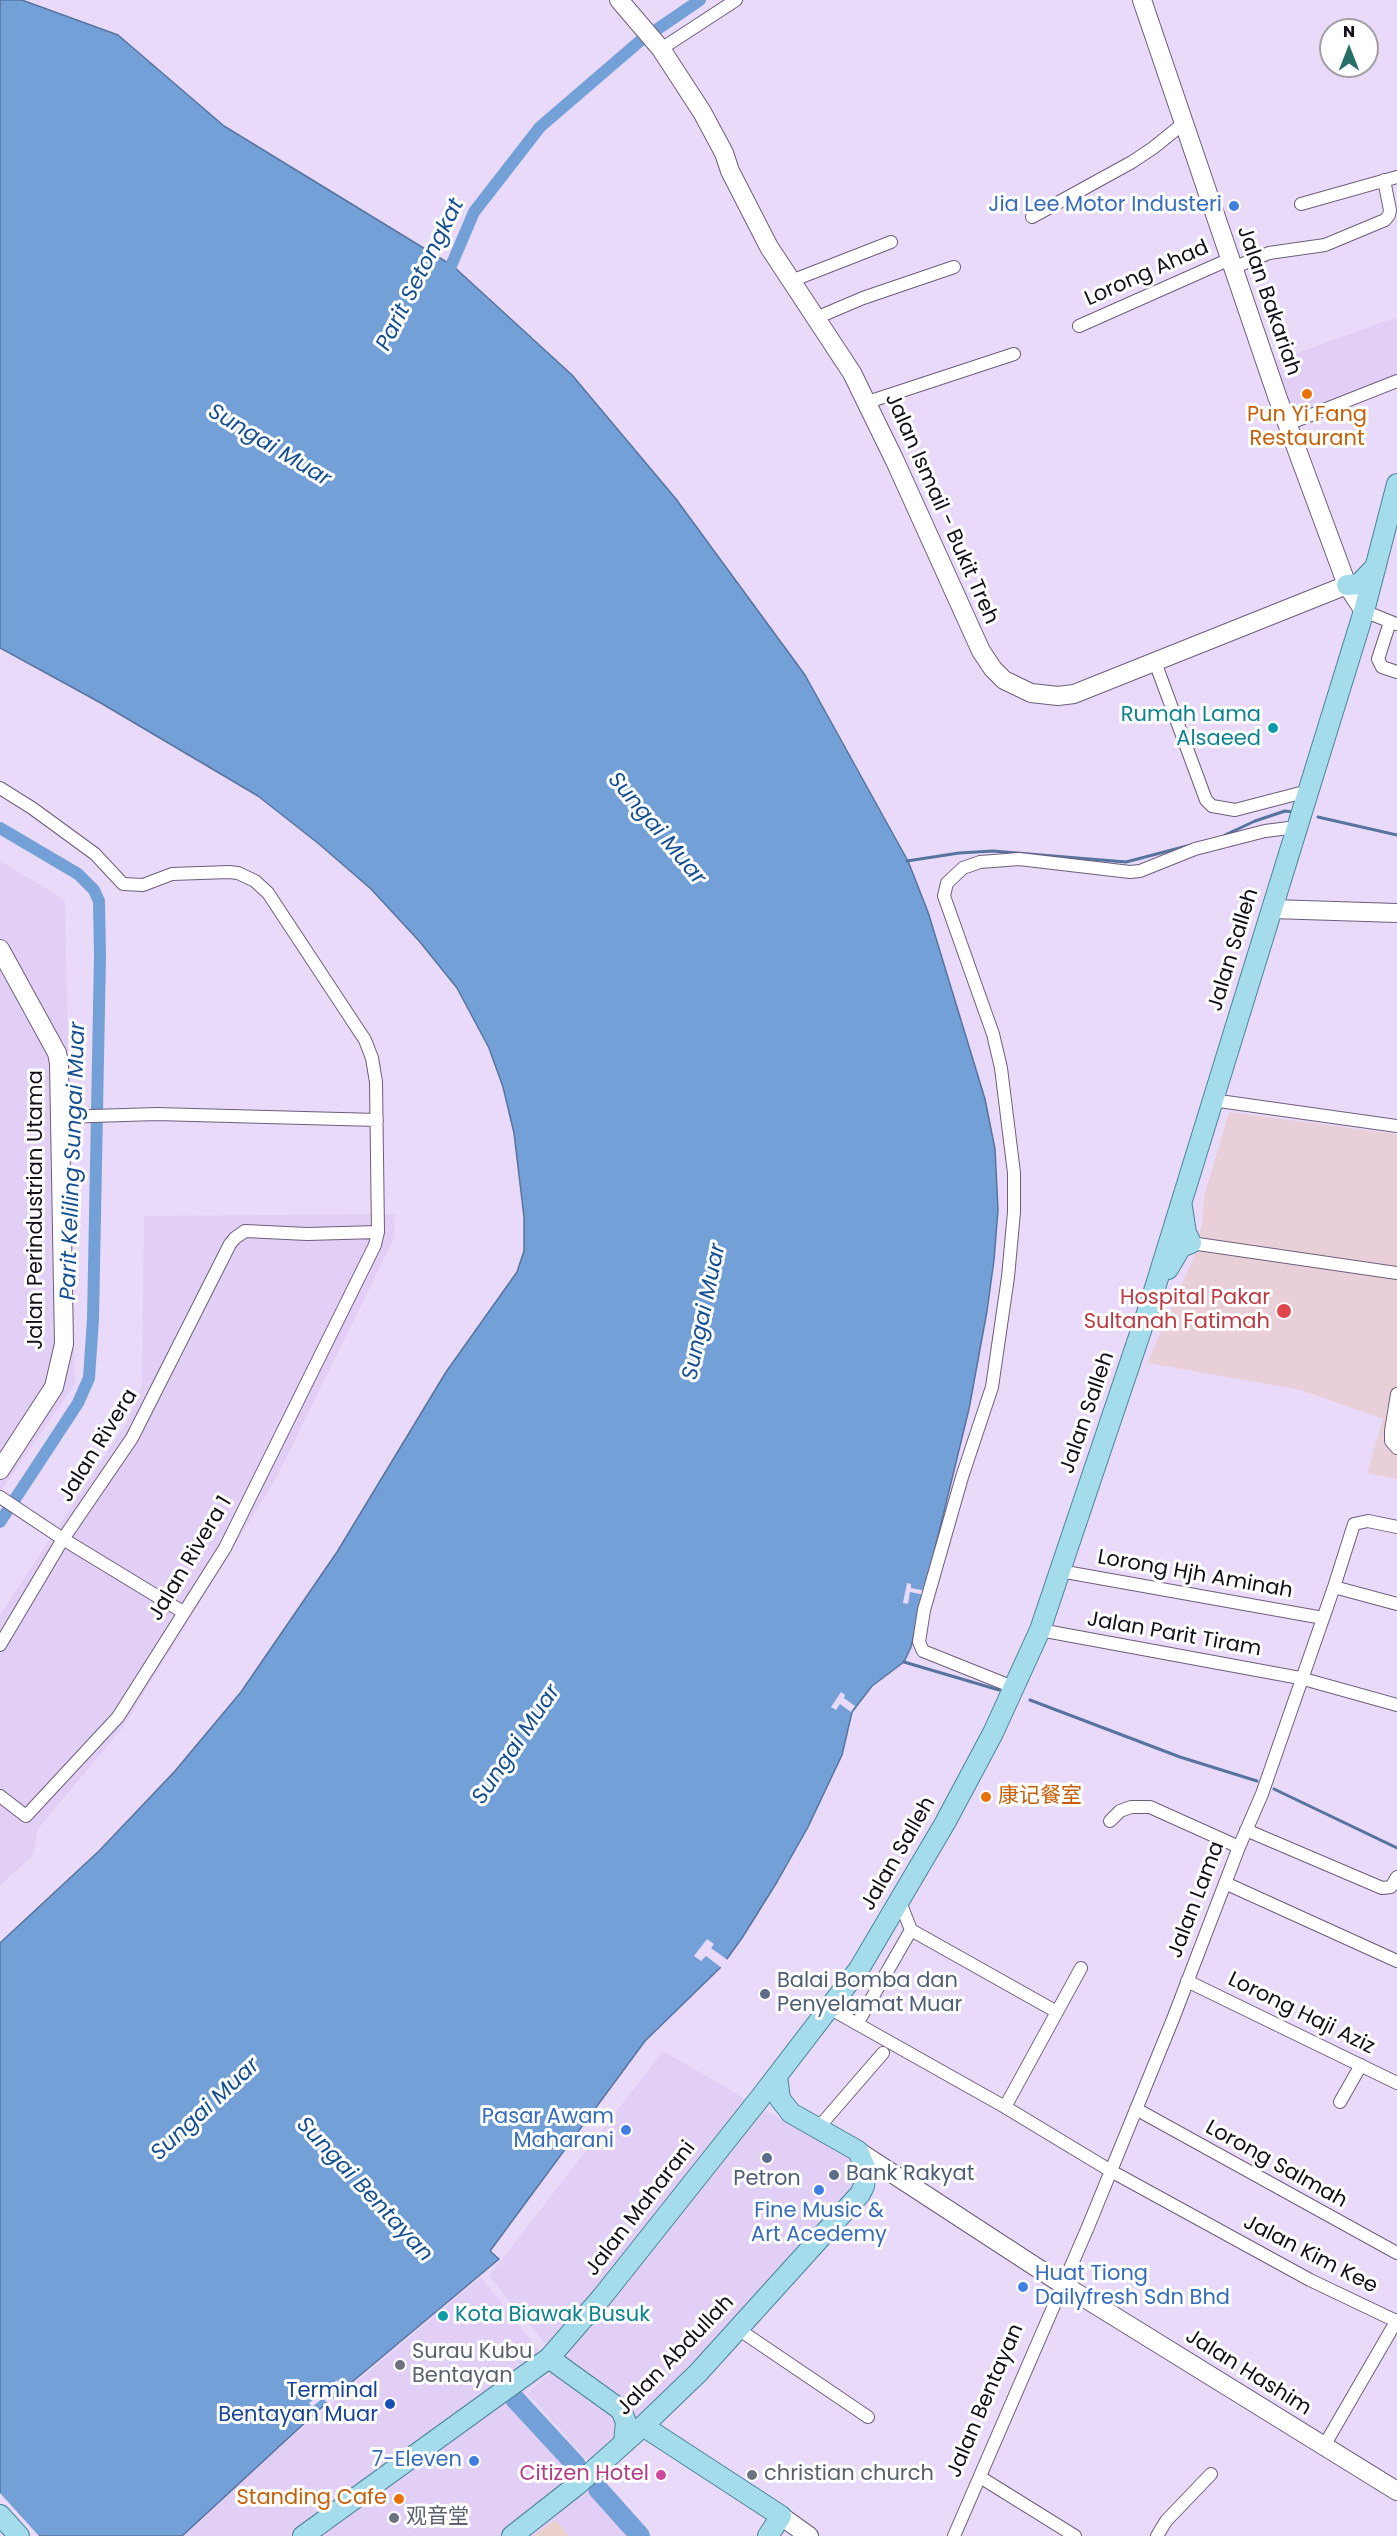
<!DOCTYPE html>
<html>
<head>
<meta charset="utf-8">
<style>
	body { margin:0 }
	#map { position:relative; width:1397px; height:2536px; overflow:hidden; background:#eadafa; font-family:Poppins,sans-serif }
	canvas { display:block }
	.north { position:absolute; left:1319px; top:18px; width:60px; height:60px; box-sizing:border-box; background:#fff; border:2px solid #a19fa3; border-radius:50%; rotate:0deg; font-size:16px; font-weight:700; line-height:24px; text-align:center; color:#140e19 }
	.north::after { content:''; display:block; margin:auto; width:21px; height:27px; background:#287067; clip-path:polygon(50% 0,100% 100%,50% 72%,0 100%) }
</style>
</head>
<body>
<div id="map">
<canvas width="1397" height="2536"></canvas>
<div class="north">N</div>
</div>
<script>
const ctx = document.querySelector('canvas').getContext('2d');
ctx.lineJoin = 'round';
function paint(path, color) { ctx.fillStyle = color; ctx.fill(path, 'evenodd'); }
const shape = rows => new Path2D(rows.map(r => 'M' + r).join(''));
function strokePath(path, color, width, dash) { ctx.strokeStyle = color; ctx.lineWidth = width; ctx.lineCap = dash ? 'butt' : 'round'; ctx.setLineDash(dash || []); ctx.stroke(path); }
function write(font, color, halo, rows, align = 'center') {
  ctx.font = font + ' Poppins,"Noto Sans SC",sans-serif'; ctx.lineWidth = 6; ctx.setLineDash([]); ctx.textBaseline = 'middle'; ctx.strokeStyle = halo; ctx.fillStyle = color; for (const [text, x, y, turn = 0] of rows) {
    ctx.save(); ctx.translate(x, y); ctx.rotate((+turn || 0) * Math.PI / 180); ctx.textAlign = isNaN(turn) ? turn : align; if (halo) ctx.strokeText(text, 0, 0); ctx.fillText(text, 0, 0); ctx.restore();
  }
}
paint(shape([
	[1397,317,1397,376,1292,417,1272,362],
	[0,861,65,900,75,1384,0,1492],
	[395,1214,394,1238,279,1473,124,1726,38,1829,33,1855,0,1886,0,1615,127,1422,142,1385,144,1216],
	[663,2051,855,2162,859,2182,712,2347,591,2464,527,2393,566,2360,544,2342,489,2276],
	[481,2277,553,2368,509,2407,629,2536,179,2536,329,2405]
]), '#e2cff6');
paint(shape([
	[555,2520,569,2536,534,2536]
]), '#ebd1cb');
paint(shape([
	[1229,1112,1397,1134,1397,1479,1367,1473,1383,1419,1301,1390,1147,1363,1193,1259,1202,1224,1204,1197]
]), '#e9d0d8');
const water = shape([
	[0,0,22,0,118,35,224,126,453,266,572,375,676,499,805,675,888,825,908,861,928,912,985,1099,995,1149,998,1210,994,1260,987,1311,969,1409,911,1647,904,1662,872,1686,852,1712,842,1755,808,1827,777,1882,742,1938,721,1967,645,2041,490,2251,499,2259,321,2408,182,2536,0,2536,0,1943,99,1851,175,1771,241,1692,337,1552,446,1372,517,1272,524,1251,524,1217,514,1133,503,1087,489,1048,457,988,420,942,371,889,319,844,258,796,99,702,0,648,0,0]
]);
paint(water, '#74a0d8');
strokePath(water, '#57749f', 1.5);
paint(shape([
	[907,1583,911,1584,911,1588,926,1591,925,1595,910,1592,908,1604,903,1603],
	[841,1692,845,1695,844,1698,855,1706,851,1712,840,1704,836,1710,831,1707],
	[707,1939,714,1944,711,1948,729,1961,723,1969,706,1956,701,1961,694,1956],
	[337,2380,340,2384,327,2395,333,2402,329,2405,323,2398,312,2407,309,2403],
	[0,2493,39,2536,0,2536]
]), '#eadafa');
strokePath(shape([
	[1318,817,1397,835],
	[1225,835,1255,821,1285,811,1293,812],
	[907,861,959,853,993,851,1126,862,1187,846],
	[904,1662,999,1690],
	[1030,1700,1180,1757,1257,1781],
	[1274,1789,1397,1848]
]), '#57749f', 3);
strokePath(shape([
	[445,280,474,212,540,127,640,41,700,0],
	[0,828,78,874,94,890,99,901,100,956,93,1319,89,1378,78,1403,0,1522]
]), '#74a0d8', 12);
strokePath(shape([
	[515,2399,576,2465],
	[598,2489,640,2536]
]), '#74a0d8', 20);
const street = shape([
	[661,49,736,0],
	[1301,204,1397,177],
	[1032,217,1132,162,1153,148,1184,123],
	[1233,268,1269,253,1325,245,1385,220,1389,215,1390,210,1384,180],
	[791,281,891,242],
	[816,318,863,298,954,267],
	[1079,326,1230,259],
	[868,402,1014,354],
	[1288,424,1397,381],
	[1364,611,1396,624],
	[1390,622,1378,659,1382,667,1397,672],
	[1155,662,1206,800,1212,806,1235,810,1308,791],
	[0,788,32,808,95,854,123,884,143,885,172,874,229,872,238,873,255,881,268,893,365,1040,372,1058,376,1082,378,1232,375,1245,225,1548,118,1717,26,1816,0,1796],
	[1212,1100,1397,1126],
	[60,1117,157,1114,377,1120],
	[1191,1243,1397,1273],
	[1397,1394,1391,1431,1391,1441,1397,1448],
	[0,1497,63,1539,183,1612],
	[1060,1571,1323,1618],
	[1334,1587,1354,1524,1368,1521,1397,1527],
	[1040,1630,1300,1678,1397,1705],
	[0,1645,63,1539,132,1438,230,1244,235,1238,245,1231,307,1234,378,1232],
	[1013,1687,923,1651,919,1642,924,1610,962,1477,992,1387,1008,1277,1014,1212,1014,1173,1001,1068,993,1034,944,896,947,883,963,868,980,862,1019,859,1130,872,1140,871,1195,849,1265,831,1297,827],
	[1110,1821,1120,1811,1131,1807,1150,1807,1239,1847],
	[1246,1830,1382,1888,1391,1887,1397,1877],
	[1225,1883,1397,1961],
	[900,1902,911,1930,1057,2012],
	[1187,1981,1397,2083],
	[829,2008,1005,2107,1111,2171,1310,2280,1396,2321],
	[857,2024,911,1930],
	[1340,2102,1361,2065],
	[1005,2107,1081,1968],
	[1136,2109,1397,2253],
	[819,2127,883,2053],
	[738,2329,868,2417],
	[1324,2446,1397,2320],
	[980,2477,1075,2536],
	[954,2536,1088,2227,1173,2019,1239,1847,1262,1794,1334,1587,1397,1604],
	[1157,2536,1166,2521,1211,2474]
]);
const secondary = shape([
	[619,0,661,49,702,112,724,153,730,171,769,247,852,373,895,461,981,651,993,669,1004,680,1031,693,1058,696,1074,694,1347,585],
	[1142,0,1277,396,1347,585,1364,611],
	[1272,909,1397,913],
	[0,949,57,1053,59,1063,64,1344,54,1387,0,1470],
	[858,2151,1062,2284,1397,2491],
	[781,2516,809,2536]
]);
const primary = shape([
	[1347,585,1359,584,1376,566],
	[1168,1269,1181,1247,1191,1243,1186,1233,1182,1207],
	[549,2358,621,2410,626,2422,624,2443],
	[643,2426,781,2516,768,2536],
	[0,2515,19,2536],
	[303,2536,549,2358,602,2297,760,2098,859,1969,945,1823,993,1733,1040,1630,1150,1304,1364,611,1397,484],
	[512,2536,577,2485,643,2426,698,2373,860,2194,864,2186,866,2170,858,2151,791,2113,780,2099,777,2076]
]);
strokePath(street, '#6d5e7a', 14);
strokePath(secondary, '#6d5e7a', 20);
strokePath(primary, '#4a8498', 22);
strokePath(street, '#fff', 12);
strokePath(secondary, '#fff', 18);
strokePath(primary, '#a4dceb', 20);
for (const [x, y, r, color] of [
	[1234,206,6,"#3f7fe0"],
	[1307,394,6,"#e8710a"],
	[1273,728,6,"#0f9aa8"],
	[1284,1311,8,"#e0444e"],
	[986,1797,6,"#e8710a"],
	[765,1994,6,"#5c6f8a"],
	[626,2130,6,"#3f7fe0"],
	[767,2158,6,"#5c6f8a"],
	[834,2175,6,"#5c6f8a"],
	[819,2190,6,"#3f7fe0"],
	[1023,2287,6,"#3f7fe0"],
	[443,2316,6,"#0f9aa8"],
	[400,2365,6,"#6b7280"],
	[390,2404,6,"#1a4fb4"],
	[474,2461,6,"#3f7fe0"],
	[661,2475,6,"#d1479c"],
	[752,2475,6,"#6b7280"],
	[399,2499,6,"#e8710a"],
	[394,2518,6,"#6b7280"]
]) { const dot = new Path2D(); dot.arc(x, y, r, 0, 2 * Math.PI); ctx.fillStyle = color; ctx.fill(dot); strokePath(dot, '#fff', 2); }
write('21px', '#366cbe', '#fff', [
	["Jia Lee Motor Industeri",1222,206],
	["Pasar Awam",614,2118],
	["Maharani",614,2142],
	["Fine Music &",819,2212,"center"],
	["Art Acedemy",819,2236,"center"],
	["Huat Tiong",1035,2275,"left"],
	["Dailyfresh Sdn Bhd",1035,2299,"left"],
	["7-Eleven",462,2461]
], 'right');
write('21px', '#140e19', '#fff', [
	["Lorong Ahad",1147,274,-24],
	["Jalan Bakariah",1268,301,71],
	["Jalan Ismail - Bukit Treh",941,509,66],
	["Jalan Salleh",1234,950,-73],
	["Jalan Perindustrian Utama",37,1210,-90],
	["Jalan Salleh",1088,1413,-71],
	["Jalan Rivera",99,1446,-58],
	["Jalan Rivera 1",191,1559,-59],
	["Lorong Hjh Aminah",1195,1575,10],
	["Jalan Parit Tiram",1174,1635,10],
	["Jalan Salleh",899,1854,-60],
	["Jalan Lama",1197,1900,-69],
	["Lorong Haji Aziz",1301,2014,26],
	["Lorong Salmah",1276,2165,29],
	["Jalan Maharani",641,2209,-52],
	["Jalan Kim Kee",1310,2255,27],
	["Jalan Abdullah",676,2356,-46],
	["Jalan Hashim",1248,2373,32],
	["Jalan Bentayan",986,2401,-67]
]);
write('21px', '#c56008', '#fff', [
	["Pun Yi Fang",1307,416],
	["Restaurant",1307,440],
	["康记餐室",998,1797,"left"],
	["Standing Cafe",387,2499,"right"]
]);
write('21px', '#0d838f', '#fff', [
	["Rumah Lama",1261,716],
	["Alsaeed",1261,740],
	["Kota Biawak Busuk",455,2316,"left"]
], 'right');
write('21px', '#be3a42', '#fff', [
	["Hospital Pakar",1270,1299],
	["Sultanah Fatimah",1270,1323]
], 'right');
write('21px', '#4e5e75', '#fff', [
	["Balai Bomba dan",777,1982],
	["Penyelamat Muar",777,2006],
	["Bank Rakyat",846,2175],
	["Petron",767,2180,"center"]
], 'left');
write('21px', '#5b616d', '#fff', [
	["Surau Kubu",412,2353],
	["Bentayan",412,2377],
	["christian church",764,2475],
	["观音堂",406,2518]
], 'left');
write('21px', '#164399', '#fff', [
	["Terminal",378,2392],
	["Bentayan Muar",378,2416]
], 'right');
write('21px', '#b23c85', '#fff', [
	["Citizen Hotel",649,2475]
], 'right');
write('italic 22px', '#144f92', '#fff', [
	["Parit Setongkat",421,275,-63],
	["Sungai Muar",269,446,31],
	["Sungai Muar",656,829,50],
	["Parit Keliling Sungai Muar",74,1161,-88],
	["Sungai Muar",705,1312,-78],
	["Sungai Muar",517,1745,-56],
	["Sungai Muar",206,2110,-43],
	["Sungai Bentayan",364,2190,47]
]);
</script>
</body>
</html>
